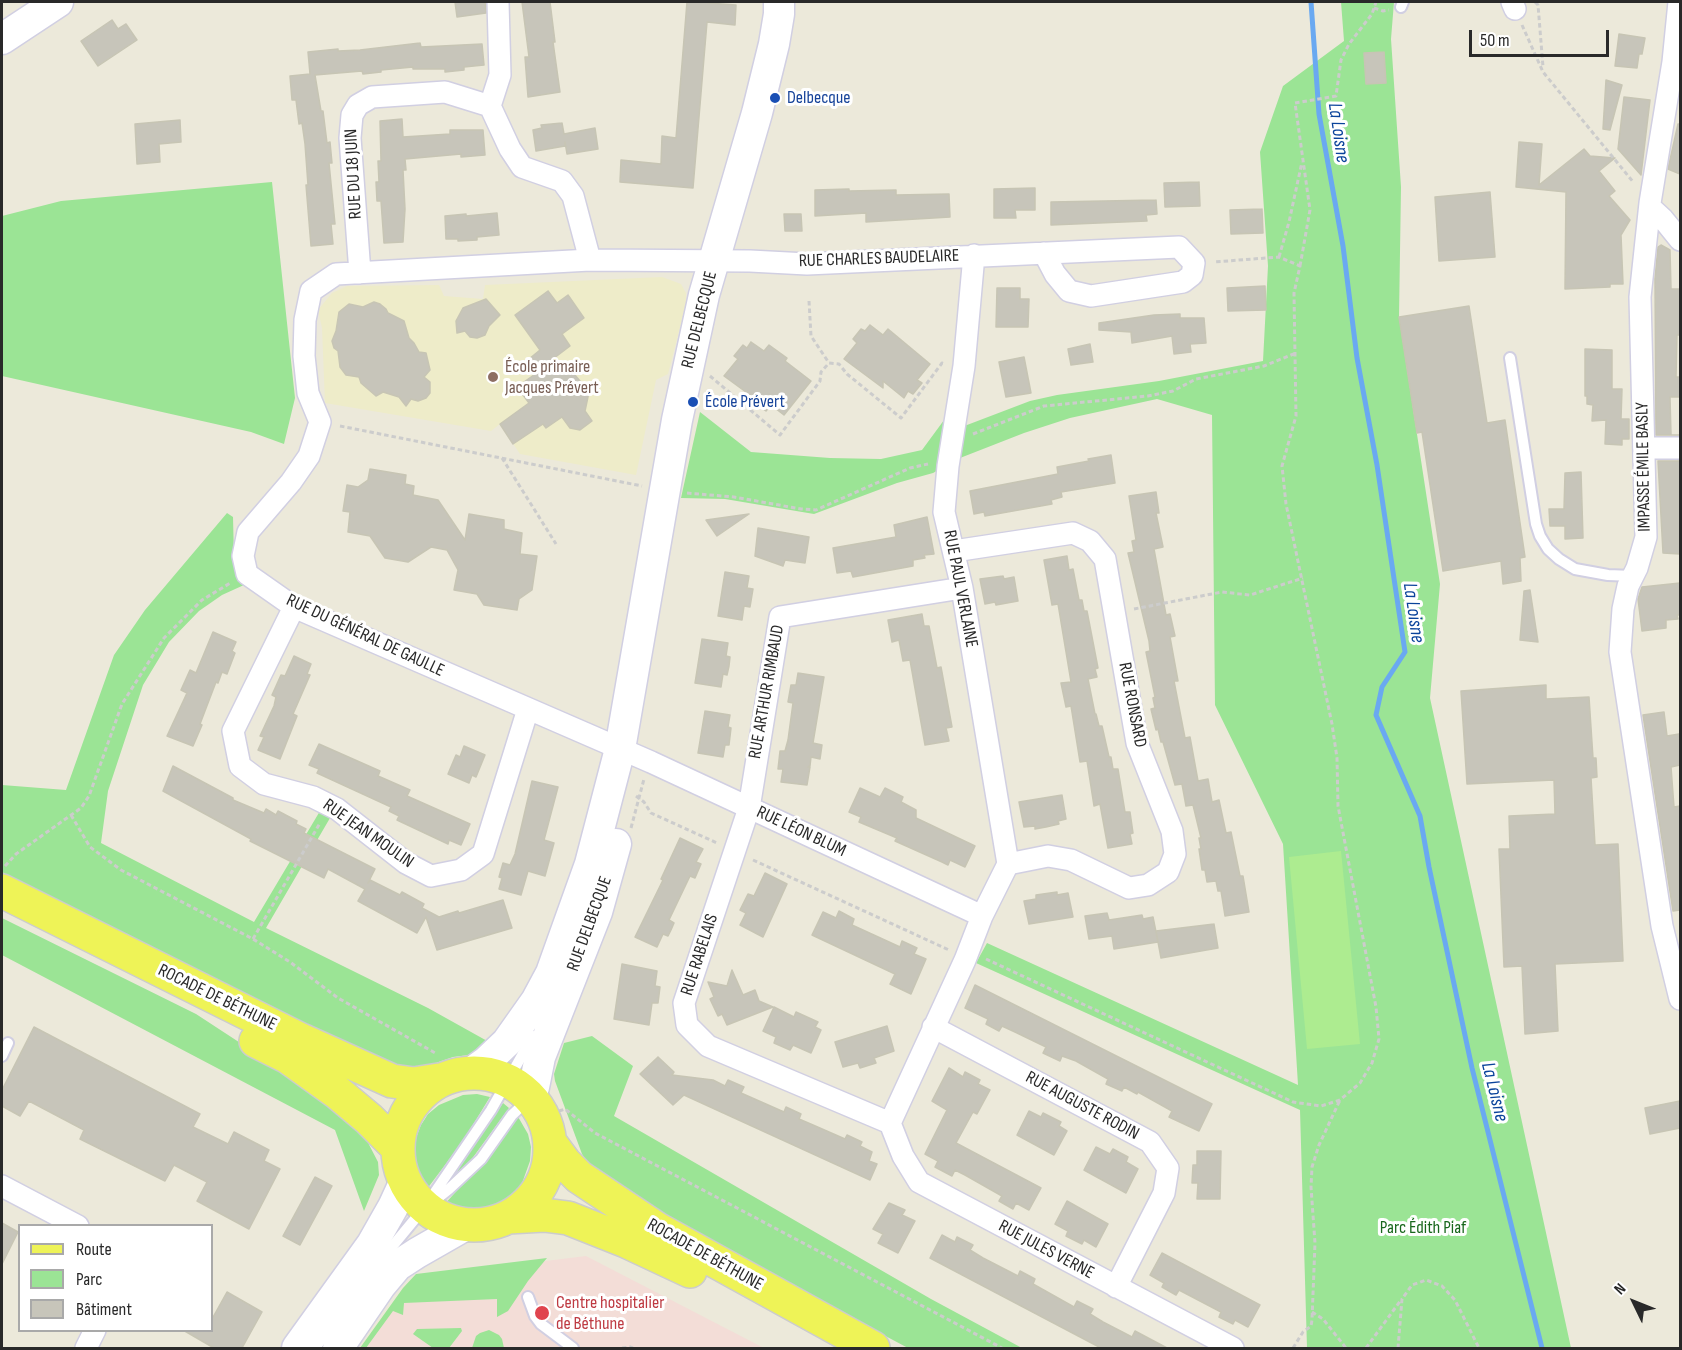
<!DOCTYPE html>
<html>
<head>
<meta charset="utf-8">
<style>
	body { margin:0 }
	#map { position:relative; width:1682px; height:1350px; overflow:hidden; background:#ece9da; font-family:"Sofia Sans Condensed",sans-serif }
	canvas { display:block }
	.frame { position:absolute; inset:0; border:3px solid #292929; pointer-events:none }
	.legend { position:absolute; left:18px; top:1224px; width:195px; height:108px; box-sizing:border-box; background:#fff; border:2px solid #a9a9a9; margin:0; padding:8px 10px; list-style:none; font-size:18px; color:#292929 }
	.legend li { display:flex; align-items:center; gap:12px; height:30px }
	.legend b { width:30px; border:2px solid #a9a9a9 }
	.north { position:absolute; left:1604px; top:1272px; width:60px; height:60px; -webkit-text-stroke:4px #fff; paint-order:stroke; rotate:313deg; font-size:16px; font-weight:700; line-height:24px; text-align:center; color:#292929 }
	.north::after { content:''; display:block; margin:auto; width:21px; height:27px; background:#292929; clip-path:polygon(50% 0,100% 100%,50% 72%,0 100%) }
	.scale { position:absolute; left:1469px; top:30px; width:140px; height:27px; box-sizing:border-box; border:3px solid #292929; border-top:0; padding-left:8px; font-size:18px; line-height:21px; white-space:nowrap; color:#292929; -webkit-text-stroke:4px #fff; paint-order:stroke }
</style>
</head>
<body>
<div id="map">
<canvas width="1682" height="1350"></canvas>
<div class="frame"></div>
<ul class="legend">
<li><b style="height:8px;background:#eef357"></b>Route</li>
<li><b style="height:16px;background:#9be495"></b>Parc</li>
<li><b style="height:16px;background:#c7c5ba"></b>Bâtiment</li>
</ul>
<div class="north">N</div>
<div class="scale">50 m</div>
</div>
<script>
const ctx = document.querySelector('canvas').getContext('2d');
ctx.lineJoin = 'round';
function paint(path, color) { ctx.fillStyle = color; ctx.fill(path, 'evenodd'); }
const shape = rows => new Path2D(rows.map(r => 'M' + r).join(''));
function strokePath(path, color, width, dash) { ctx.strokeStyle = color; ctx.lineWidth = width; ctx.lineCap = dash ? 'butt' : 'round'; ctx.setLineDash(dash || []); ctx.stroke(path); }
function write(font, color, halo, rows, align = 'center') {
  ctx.font = font + ' "Sofia Sans Condensed",sans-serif'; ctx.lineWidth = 6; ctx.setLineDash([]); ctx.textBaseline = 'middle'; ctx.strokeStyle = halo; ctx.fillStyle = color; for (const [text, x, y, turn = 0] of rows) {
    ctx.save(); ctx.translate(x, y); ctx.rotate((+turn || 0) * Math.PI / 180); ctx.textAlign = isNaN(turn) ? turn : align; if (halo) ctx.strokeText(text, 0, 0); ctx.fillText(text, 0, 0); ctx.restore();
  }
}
paint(shape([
	[662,277,681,284,686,293,686,304,668,374,656,380,636,475,520,454,500,424,491,431,325,403,322,328,318,310,332,293,347,286,439,285,444,296,483,299,485,285]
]), '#eeecc9');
paint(shape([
	[586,1256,764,1348,364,1348,416,1277]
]), '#f3ddd7');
paint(shape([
	[1341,2,1394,2,1391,39,1401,187,1399,317,1440,584,1430,698,1571,1348,1307,1348,1300,1110,976,963,987,943,1298,1085,1283,844,1215,705,1212,415,1157,399,1070,418,1024,433,960,458,933,473,897,483,814,514,725,499,681,498,700,412,751,452,830,458,881,459,922,450,947,416,967,425,1030,401,1057,395,1159,381,1263,361,1268,266,1260,152,1283,86,1344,41],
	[272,182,295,398,284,444,251,432,2,376,2,216,61,201],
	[227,513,233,517,234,558,244,585,222,595,199,611,169,642,143,685,108,791,101,843,254,922,320,811,324,813,330,818,266,928,428,1008,489,1042,476,1054,453,1057,407,1073,359,1057,2,872,2,785,66,790,114,655,145,610],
	[2,918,196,1014,303,1084,363,1133,378,1162,379,1175,364,1211,335,1130,2,955],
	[592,1036,633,1066,614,1116,931,1299,1022,1348,908,1348,622,1196,590,1166,582,1154,555,1081,554,1074,564,1043],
	[477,1094,490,1097,463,1141,427,1189,420,1178,415,1165,414,1152,416,1138,421,1125,428,1114,439,1105,463,1095],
	[503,1103,509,1108,466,1167,453,1177],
	[517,1115,528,1134,531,1147,530,1161,521,1186,511,1196,488,1209,474,1211,461,1210,444,1205,501,1141],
	[547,1258,528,1281,508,1311,497,1317,497,1299,404,1303,403,1315,393,1311,366,1348,360,1348,403,1288,416,1274],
	[461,1328,462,1331,449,1348,433,1348,413,1334,417,1329],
	[489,1330,499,1335,502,1339,504,1348,472,1348,476,1336,480,1333]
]), '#9be495');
paint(shape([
	[1341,851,1360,1044,1307,1049,1289,857]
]), '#adec90');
strokePath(shape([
	[1311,2,1319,114,1343,246,1357,358,1377,465,1405,652,1382,687,1376,715,1420,816,1429,867,1472,1068,1542,1348]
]), '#6aa9f1', 5);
const building = shape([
	[455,2,485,2,486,13,457,17,455,2],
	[522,2,550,2,555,42,553,42,560,92,528,97,525,57,529,57,522,2],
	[687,2,708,2,708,3,736,5,735,25,707,22,693,188,620,182,621,160,661,164,662,136,676,138,687,2],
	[112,20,118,29,126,24,137,40,98,66,81,41,112,20],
	[1619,34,1645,38,1642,54,1639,54,1637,68,1615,66,1619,34],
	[420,43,421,47,482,44,484,65,464,67,464,70,445,72,445,69,413,69,413,67,381,70,381,72,363,74,362,71,315,75,321,111,323,111,327,143,330,142,332,163,329,163,335,224,331,224,333,244,311,246,306,185,308,185,305,144,302,123,299,124,296,100,292,100,290,76,310,74,308,52,338,49,338,51,360,50,420,43],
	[1384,52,1386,83,1366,84,1364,53,1384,52],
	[1606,80,1622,85,1610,130,1603,129,1606,80],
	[1624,97,1650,100,1641,175,1618,149,1624,97],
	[402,119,403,137,450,134,450,130,483,130,485,155,461,157,461,154,405,159,406,170,403,170,405,209,403,242,384,243,381,201,377,201,376,182,379,182,378,161,381,161,380,121,402,119],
	[180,120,181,142,159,144,160,162,137,164,135,124,180,120],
	[562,123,564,134,595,128,598,149,567,154,565,142,565,146,536,151,533,130,542,128,541,125,562,123],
	[1678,124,1680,124,1680,174,1668,169,1678,124],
	[1519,142,1542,144,1539,185,1584,149,1590,156,1615,158,1599,171,1615,191,1609,196,1630,220,1621,235,1623,284,1610,284,1610,287,1565,289,1566,192,1516,187,1519,142],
	[1199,182,1200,206,1165,207,1164,183,1199,182],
	[1035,188,1035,210,1015,210,1016,218,994,218,994,189,1035,188],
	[849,189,849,191,896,190,896,195,949,194,950,217,866,222,866,213,815,216,815,190,849,189],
	[1490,192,1495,257,1439,261,1435,197,1490,192],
	[1156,200,1157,214,1146,215,1147,221,1051,225,1051,202,1156,200],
	[1262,209,1263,233,1231,234,1230,210,1262,209],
	[497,213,499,235,477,237,477,240,458,241,458,239,446,239,445,216,466,214,466,216,497,213],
	[784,214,801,214,802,231,785,231,784,214],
	[1661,245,1670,250,1671,289,1680,289,1680,335,1677,335,1676,377,1680,377,1680,397,1670,397,1671,435,1680,435,1656,435,1655,279,1658,247,1661,245],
	[1265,286,1266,310,1228,311,1227,288,1265,286],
	[997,288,1020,288,1020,299,1029,299,1028,327,996,327,997,288],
	[548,291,557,303,568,295,584,318,562,334,570,346,545,365,570,369,589,392,585,411,592,421,580,430,570,428,562,417,546,428,543,424,513,444,500,424,529,403,517,387,538,372,529,359,540,350,515,315,548,291],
	[486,299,500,315,489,326,485,335,477,338,470,337,465,331,457,333,456,321,463,308,486,299],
	[374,302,380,304,386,309,388,313,404,321,409,338,414,343,419,352,426,353,430,370,424,377,430,382,430,393,426,398,418,401,411,399,406,406,399,397,383,392,376,396,361,383,359,377,346,375,340,367,338,351,334,348,332,341,336,331,339,312,349,304,363,307,374,302],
	[1469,306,1487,423,1505,420,1525,557,1520,558,1521,581,1503,584,1501,561,1443,571,1422,432,1417,433,1399,317,1469,306],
	[1180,314,1180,318,1204,318,1206,343,1190,344,1191,352,1174,354,1172,336,1132,343,1131,332,1099,330,1099,323,1154,315,1180,314],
	[870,325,883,335,888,329,930,364,917,380,922,383,913,394,908,391,904,398,883,381,883,388,844,359,857,343,853,339,861,329,865,331,870,325],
	[751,342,764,351,769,345,787,358,785,361,811,381,784,415,771,405,766,411,748,398,750,395,724,376,738,359,734,356,743,345,747,348,751,342],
	[1090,344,1093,362,1071,365,1068,349,1090,344],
	[1585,349,1612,350,1612,389,1622,389,1621,419,1629,419,1629,439,1622,439,1622,445,1605,444,1606,420,1592,421,1593,405,1587,404,1587,396,1585,396,1585,349],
	[1024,357,1031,393,1006,397,999,362,1024,357],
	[1111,455,1115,483,1061,492,1062,497,1051,500,1052,504,985,516,984,512,974,514,970,491,1058,474,1057,467,1089,461,1088,459,1111,455],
	[1658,461,1680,461,1680,554,1663,553,1658,461],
	[370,469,406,475,405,484,414,486,413,495,438,500,465,540,469,514,504,520,504,529,522,533,520,554,537,556,532,590,519,599,517,610,484,605,477,594,454,590,458,570,447,550,431,547,408,562,385,558,370,536,348,532,350,512,343,511,347,485,358,487,368,480,370,469],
	[1581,472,1583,538,1565,539,1565,526,1550,526,1549,509,1564,509,1565,473,1581,472],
	[1156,492,1159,513,1156,513,1163,547,1154,549,1166,615,1170,614,1175,636,1170,637,1178,681,1174,681,1185,738,1190,737,1198,781,1208,779,1212,802,1219,800,1226,833,1231,832,1240,876,1243,876,1249,912,1225,916,1221,891,1218,891,1216,881,1207,882,1205,870,1202,870,1199,849,1201,849,1199,838,1201,838,1193,805,1186,806,1182,784,1175,785,1163,742,1161,742,1158,729,1156,730,1151,709,1155,708,1153,698,1155,697,1146,652,1150,651,1149,641,1128,553,1134,552,1132,541,1136,540,1129,496,1156,492],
	[749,514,717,536,706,520,749,514],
	[927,517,934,554,924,555,925,558,913,560,913,566,853,577,851,571,837,573,833,548,896,537,894,525,927,517],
	[758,528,809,537,805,563,785,560,783,566,755,556,758,528],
	[1067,556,1069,570,1073,569,1079,600,1082,600,1084,611,1087,611,1098,668,1095,669,1097,677,1088,679,1095,714,1096,714,1099,726,1102,726,1109,757,1111,757,1113,769,1118,769,1125,812,1130,812,1133,833,1130,834,1132,844,1108,848,1100,804,1094,806,1087,761,1080,762,1071,706,1066,707,1061,683,1071,682,1058,604,1052,605,1044,560,1067,556],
	[725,572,749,576,747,588,753,589,750,607,744,606,742,620,718,616,725,572],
	[1003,576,1004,579,1014,577,1018,601,996,605,995,602,985,604,980,579,1003,576],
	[1680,583,1680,615,1677,615,1678,619,1666,620,1666,628,1642,631,1638,599,1642,587,1680,583],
	[1530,590,1538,642,1520,640,1524,591,1530,590],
	[922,614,924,626,929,626,937,668,941,667,952,727,946,728,949,741,925,745,910,660,903,661,899,640,892,642,888,620,922,614],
	[213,632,236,642,232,651,235,653,227,674,222,672,218,683,216,682,200,724,202,725,193,746,167,736,187,693,181,690,190,670,196,673,213,632],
	[702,639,728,643,726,656,730,657,729,666,727,675,723,674,721,687,695,683,702,639],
	[294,656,311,664,307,674,310,675,293,714,297,716,280,759,258,750,264,737,260,736,274,706,276,697,272,695,281,675,285,676,294,656],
	[798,673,824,677,813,743,822,745,820,759,811,757,810,766,808,767,810,767,807,785,781,782,783,769,778,769,780,751,785,751,788,740,793,703,788,702,791,685,796,685,798,673],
	[1546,685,1546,699,1589,697,1593,758,1596,758,1597,777,1591,778,1595,845,1618,844,1623,961,1555,964,1558,1031,1525,1034,1522,966,1504,967,1499,849,1510,849,1509,816,1555,814,1554,780,1467,784,1461,691,1546,685],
	[705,711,730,715,728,727,731,728,729,745,725,745,723,757,698,753,705,711],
	[1664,712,1667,736,1679,734,1680,742,1680,765,1671,767,1674,807,1680,806,1680,910,1673,911,1643,715,1664,712],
	[319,744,380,771,378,776,410,790,407,796,470,824,461,845,449,840,448,844,397,820,399,816,389,811,391,807,317,773,319,769,309,765,319,744],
	[464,746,485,755,476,777,472,775,469,783,448,774,456,755,460,757,464,746],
	[173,766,233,798,233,800,264,813,266,809,276,815,278,811,297,821,296,824,306,829,304,833,375,869,368,883,370,880,400,895,402,892,424,904,422,908,439,917,458,911,459,913,503,900,512,928,437,950,426,917,417,933,358,901,365,889,328,869,324,878,250,841,251,839,163,791,173,766],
	[532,781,558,787,544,840,554,843,545,876,528,871,521,895,499,889,502,878,499,877,503,863,510,865,515,854,532,781],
	[860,788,880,797,885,788,903,797,901,802,916,810,916,818,975,846,965,867,950,860,948,865,942,862,895,841,897,838,859,822,861,817,849,812,860,788],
	[1062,795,1066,819,1058,821,1059,824,1046,827,1035,829,1035,826,1024,827,1019,802,1062,795],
	[680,838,703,849,696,862,701,864,695,878,690,876,669,920,674,923,671,930,668,936,663,934,657,947,635,937,663,880,661,879,680,838],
	[765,873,787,884,763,937,740,925,746,913,740,910,748,894,754,896,765,873],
	[1057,892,1057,895,1068,893,1073,917,1029,924,1024,901,1036,899,1036,895,1057,892],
	[839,911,854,919,852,925,900,947,902,941,917,948,914,954,926,959,911,994,890,984,895,974,812,935,823,912,836,918,839,911],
	[1107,913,1109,920,1142,915,1143,919,1153,917,1158,942,1114,949,1112,936,1089,939,1085,916,1107,913],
	[1214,924,1218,948,1161,958,1156,931,1214,924],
	[622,964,657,971,655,986,660,987,658,1003,652,1003,649,1025,614,1019,622,964],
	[732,970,743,995,755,990,759,1001,773,1007,727,1025,722,1014,718,1016,710,999,714,997,708,982,727,986,732,970],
	[975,985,1212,1104,1199,1131,1169,1117,1172,1111,1138,1092,1137,1094,1124,1087,1122,1091,1106,1084,1108,1079,1076,1061,1062,1056,1060,1061,1043,1053,1046,1047,1015,1032,1002,1026,999,1031,986,1024,988,1019,965,1008,975,985],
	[774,1007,794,1017,796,1012,818,1022,815,1027,821,1030,811,1053,793,1045,790,1050,781,1046,774,1043,776,1037,763,1031,774,1007],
	[887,1026,894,1051,874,1058,876,1063,860,1068,858,1063,843,1067,835,1042,887,1026],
	[34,1027,200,1114,193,1127,228,1144,234,1132,269,1150,264,1161,280,1169,249,1229,197,1201,207,1182,174,1165,165,1181,80,1139,84,1130,29,1101,20,1116,2,1106,2,1090,34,1027],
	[658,1057,674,1072,672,1075,713,1080,725,1086,728,1080,744,1087,741,1093,784,1112,786,1107,801,1114,799,1119,813,1125,845,1139,847,1135,862,1142,860,1146,872,1152,869,1161,877,1164,870,1180,684,1095,673,1105,640,1074,658,1057],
	[949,1068,963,1077,965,1072,980,1080,978,1084,990,1090,977,1114,973,1112,956,1143,1041,1188,1029,1210,1016,1203,1013,1209,999,1201,1002,1196,965,1175,955,1170,952,1176,935,1167,938,1161,925,1154,947,1110,932,1101,949,1068],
	[1680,1101,1680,1128,1650,1134,1645,1108,1680,1101],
	[1029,1111,1041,1117,1043,1113,1061,1122,1059,1126,1067,1131,1054,1155,1017,1135,1029,1111],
	[1096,1147,1110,1154,1113,1149,1128,1157,1126,1162,1138,1169,1126,1193,1084,1170,1096,1147],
	[1197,1151,1221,1151,1220,1199,1197,1199,1198,1183,1192,1183,1193,1165,1197,1165,1197,1151],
	[315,1177,332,1186,300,1245,283,1236,315,1177],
	[1067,1201,1108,1224,1096,1247,1084,1240,1082,1244,1066,1236,1068,1231,1055,1224,1067,1201],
	[889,1203,905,1210,902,1215,915,1221,898,1253,878,1243,883,1234,873,1229,889,1203],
	[2,1223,18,1232,2,1264,2,1223],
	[942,1235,955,1242,957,1237,973,1245,970,1250,983,1258,1018,1276,1020,1271,1035,1279,1033,1284,1074,1307,1077,1301,1093,1309,1090,1314,1103,1322,1132,1337,1135,1331,1167,1348,1101,1348,930,1258,942,1235],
	[1162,1253,1260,1305,1248,1327,1235,1320,1233,1324,1219,1317,1221,1312,1179,1290,1176,1295,1162,1287,1164,1283,1150,1275,1162,1253],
	[227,1292,262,1312,242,1348,214,1348,183,1330,212,1330,212,1319,227,1292]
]);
paint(building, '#c7c5ba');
strokePath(building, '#c7c5b4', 1.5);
const lane = shape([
	[1401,7,1403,2],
	[1510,358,1536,524,1540,536,1548,549,1559,559,1575,569,1608,575,1633,576],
	[2,1056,8,1043],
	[429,1205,449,1189,481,1159,512,1115,529,1099],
	[528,1297,535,1316,541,1324,573,1348],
	[315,1348,367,1277,424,1208,491,1110,533,1036]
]);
const street = shape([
	[1512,2,1515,9],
	[1679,2,1673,62,1650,203,1640,297,1646,537,1637,568,1628,586,1623,609,1620,652,1662,926,1680,999],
	[490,106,500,75,498,2],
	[1650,207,1663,219,1680,240],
	[360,273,350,138,352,115,358,105,372,97,445,92,490,106,510,149,522,167,562,181,573,196,590,260],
	[1645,448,1680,448],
	[954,551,1073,533,1090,541,1105,559,1137,743,1172,831,1175,854,1168,872,1148,885,1129,888,1071,860,1048,856,1008,864],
	[294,607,233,731,240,766,264,784,313,797,337,809,406,863,431,876,461,870,483,854,528,709],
	[982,916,651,762,294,607,247,574,243,556,248,532,291,482,309,456,320,422,308,393,304,356,305,320,311,291,336,274,590,260,750,261,807,264,1179,247,1194,263,1192,275,1183,282,1091,296,1069,291,1055,274,1044,253],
	[933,1027,1150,1142,1168,1168,1164,1193,1116,1287],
	[890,1123,965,960,982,916,1008,864,962,588,944,512,948,466,964,366,974,255],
	[890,1123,708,1046,687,1025,684,1003,749,808,780,617,962,588],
	[890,1123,903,1156,919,1182,1233,1348],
	[2,1186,78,1226],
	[86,1348,95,1330]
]);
const secondary = shape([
	[2,39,58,2],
	[472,1072,486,1062,507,1042,536,1001,551,973,590,864,620,749,677,420,704,295,757,113,774,44,779,14,779,2],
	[531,1097,534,1087,540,1057,597,912,616,844],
	[297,1348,372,1244,393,1207,405,1181],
	[338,1348,381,1285,397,1266,417,1253,466,1225]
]);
const primary = shape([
	[2,891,301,1040,392,1081,414,1084,439,1080],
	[256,1041,288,1057,338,1093,369,1119,397,1147],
	'398 1149a76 76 0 1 1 152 0a76 76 0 1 1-152 0Z',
	[551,1144,565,1163,579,1177,657,1229,873,1348],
	[508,1217,544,1215,568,1218,626,1241,690,1271]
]);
strokePath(lane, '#d1cfe2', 14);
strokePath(street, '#d1cfe2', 24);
strokePath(secondary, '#d1cfe2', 33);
strokePath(primary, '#ccc', 36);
strokePath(shape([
	[1535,2,1538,5,1543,67],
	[1374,8,1383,11,1389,10],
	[1522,25,1543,72,1634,183],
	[1279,257,1289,222,1302,162],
	[1300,266,1310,210,1295,103,1336,96,1341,60,1349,44,1372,14,1376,2],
	[809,301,811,336,829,363],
	[710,376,780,435,820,381,821,372,829,363,839,364,847,374,901,418,942,363,945,364],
	[340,426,642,486],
	[973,434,1044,406,1148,396,1173,391,1196,379,1264,366,1296,353],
	[502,458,556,544],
	[687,493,734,497,801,509,816,510,910,468,928,464],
	[1134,609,1222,592,1250,595,1303,578],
	[636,796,644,802,651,813,717,843],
	[71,815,90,847,121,870,253,939,290,962,338,998,437,1054],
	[631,828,644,779],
	[753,860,949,950],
	[5,866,16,854,81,808,89,796,122,704,164,638,202,600,232,582],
	[253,939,320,823],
	[986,959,1293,1102,1321,1106,1340,1100,1360,1083,1372,1063,1379,1039,1376,1007,1338,806,1337,758,1332,724,1286,504,1282,466,1296,416,1294,293,1300,266,1279,257,1214,262],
	[554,1104,561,1120],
	[559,1111,565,1109,595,1133,1002,1348],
	[1312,1312,1323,1319,1346,1348],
	[622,1348,630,1347,633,1348],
	[1293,1348,1303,1332,1311,1326,1312,1320,1315,1243,1311,1187,1312,1167,1319,1145,1340,1100],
	[1366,1348,1401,1300],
	[1398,1348,1402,1299,1412,1285,1426,1280,1442,1286,1455,1300,1479,1348]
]), '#ccc', 3, [4.5, 3]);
strokePath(lane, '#fff', 10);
strokePath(street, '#fff', 21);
strokePath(secondary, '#fff', 30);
strokePath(primary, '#eef357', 33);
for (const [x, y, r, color] of [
	[775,98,6,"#1a4fb4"],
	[493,377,6,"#8d6e63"],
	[693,402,6,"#1a4fb4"],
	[542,1313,8,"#e0444e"]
]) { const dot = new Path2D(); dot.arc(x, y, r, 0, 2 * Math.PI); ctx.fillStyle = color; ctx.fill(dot); strokePath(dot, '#fff', 2); }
write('18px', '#164399', '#fff', [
	["Delbecque",787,98],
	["École Prévert",705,402]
], 'left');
write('18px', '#292929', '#fff', [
	["RUE DU 18 JUIN",354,174,-93],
	["RUE CHARLES BAUDELAIRE",879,259,-2],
	["RUE DELBECQUE",700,320,-76],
	["IMPASSE ÉMILE BASLY",1644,467,-91],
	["RUE PAUL VERLAINE",960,589,79],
	["RUE DU GÉNÉRAL DE GAULLE",365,636,25],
	["RUE ARTHUR RIMBAUD",767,692,-80],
	["RUE RONSARD",1132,705,79],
	["RUE LÉON BLUM",801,832,25],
	["RUE JEAN MOULIN",368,834,35],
	["RUE DELBECQUE",590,924,-70],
	["RUE RABELAIS",700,955,-72],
	["ROCADE DE BÉTHUNE",217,998,26],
	["RUE AUGUSTE RODIN",1082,1106,28],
	["RUE JULES VERNE",1046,1250,28],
	["ROCADE DE BÉTHUNE",705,1255,29]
]);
write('18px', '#785e54', '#fff', [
	["École primaire",505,367],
	["Jacques Prévert",505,388]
], 'left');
write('18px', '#18671c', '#fff', [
	["Parc Édith Piaf",1423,1228]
]);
write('18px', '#be3a42', '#fff', [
	["Centre hospitalier",556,1303],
	["de Béthune",556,1324]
], 'left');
write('italic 20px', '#0a439b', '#fff', [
	["La Loisne",1338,133,82],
	["La Loisne",1413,613,82],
	["La Loisne",1494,1092,76]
]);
</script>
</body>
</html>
